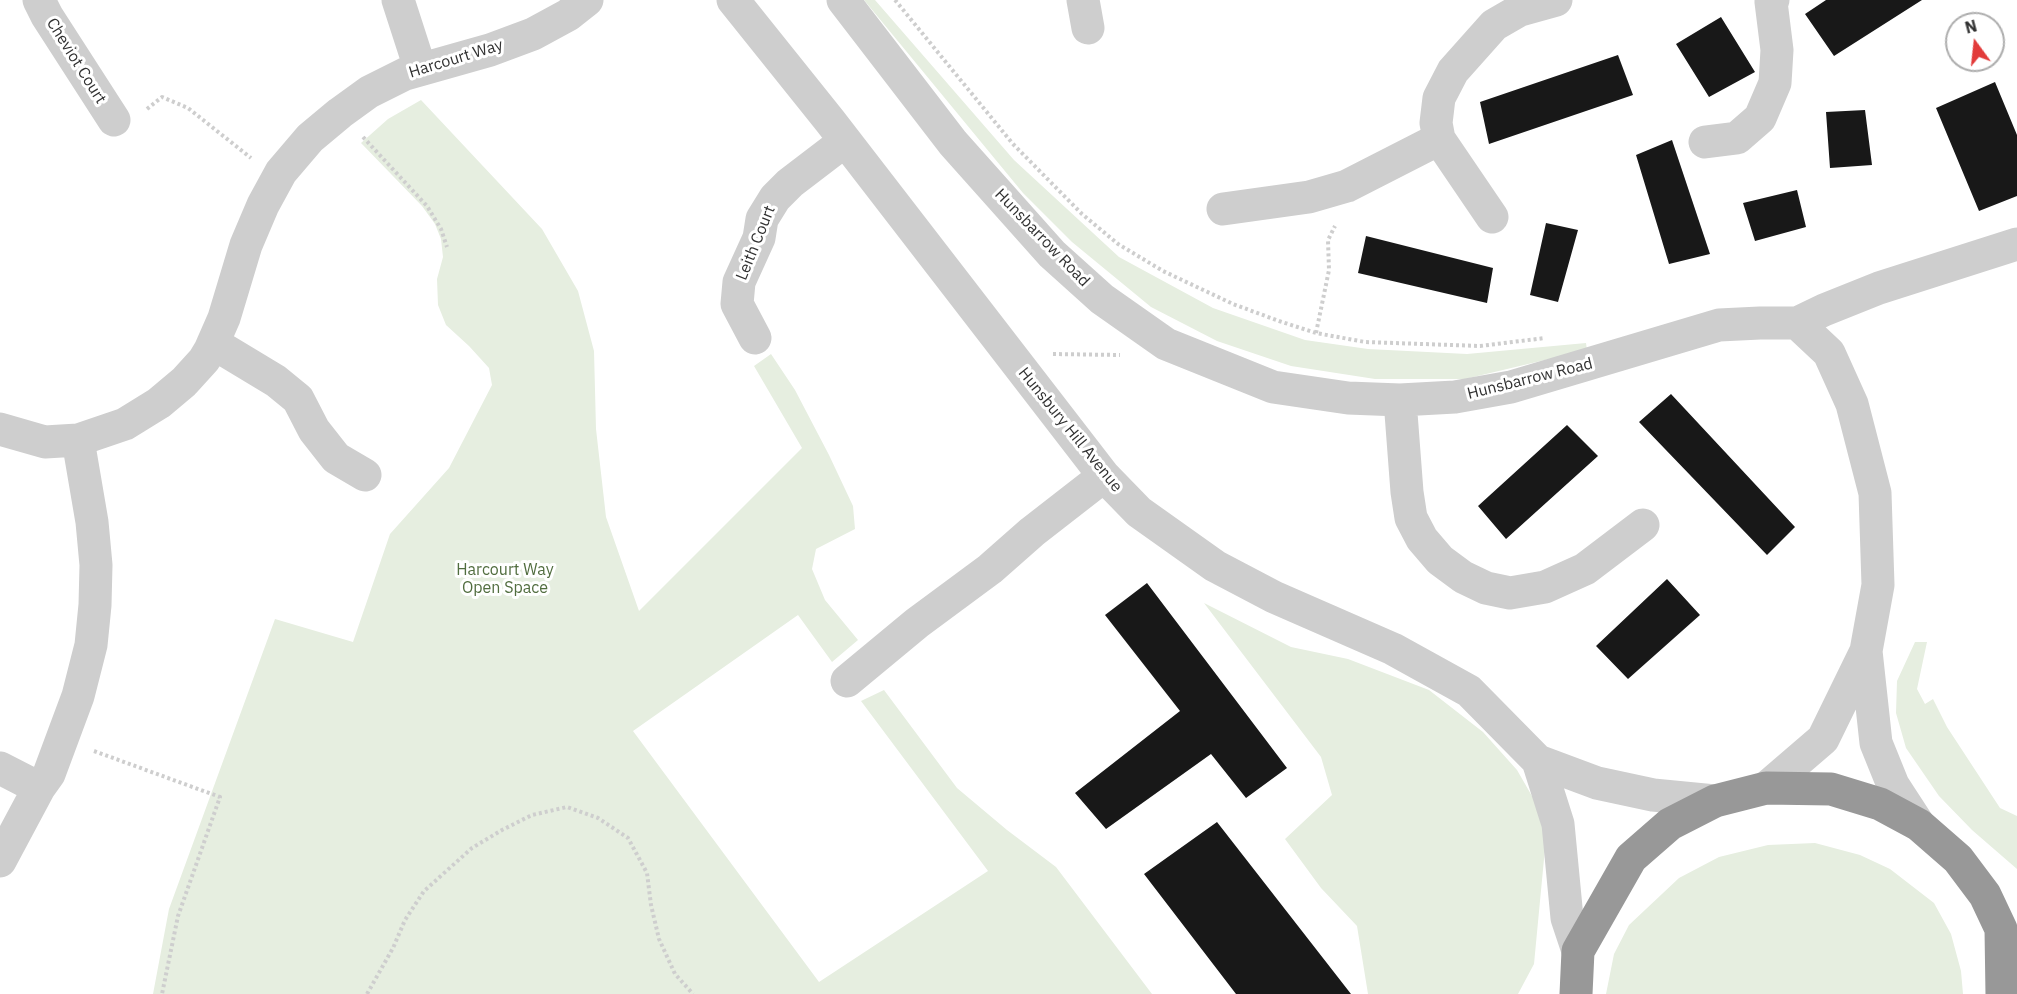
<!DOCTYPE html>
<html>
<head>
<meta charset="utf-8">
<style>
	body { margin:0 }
	#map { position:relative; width:2017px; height:994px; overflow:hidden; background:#fff; font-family:"IBM Plex Sans",sans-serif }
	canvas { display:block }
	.north { position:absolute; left:1945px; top:12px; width:60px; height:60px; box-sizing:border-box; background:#fff; border:2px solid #adadad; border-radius:50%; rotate:345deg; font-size:16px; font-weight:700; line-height:24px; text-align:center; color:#313131 }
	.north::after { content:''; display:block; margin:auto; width:21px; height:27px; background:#e23b3a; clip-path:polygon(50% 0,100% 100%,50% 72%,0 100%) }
</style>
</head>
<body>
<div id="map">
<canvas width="2017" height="994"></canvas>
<div class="north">N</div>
</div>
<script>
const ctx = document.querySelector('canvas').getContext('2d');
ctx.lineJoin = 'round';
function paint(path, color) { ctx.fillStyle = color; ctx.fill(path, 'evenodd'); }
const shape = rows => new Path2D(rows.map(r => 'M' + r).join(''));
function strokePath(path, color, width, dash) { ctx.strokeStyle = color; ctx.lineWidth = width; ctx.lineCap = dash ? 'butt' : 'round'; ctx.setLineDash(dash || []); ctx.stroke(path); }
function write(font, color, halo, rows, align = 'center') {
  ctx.font = font + ' "IBM Plex Sans",sans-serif'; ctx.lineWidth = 6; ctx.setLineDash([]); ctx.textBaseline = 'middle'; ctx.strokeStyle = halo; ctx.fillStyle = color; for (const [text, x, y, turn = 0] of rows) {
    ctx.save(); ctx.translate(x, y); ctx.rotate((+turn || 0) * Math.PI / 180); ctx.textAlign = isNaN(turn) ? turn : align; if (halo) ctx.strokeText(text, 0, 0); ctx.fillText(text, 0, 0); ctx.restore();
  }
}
paint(shape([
	[864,0,875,0,1014,160,1119,257,1213,308,1305,340,1368,349,1467,354,1586,343,1587,350,1465,379,1375,379,1291,366,1217,341,1151,307,1072,242,1023,193],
	[421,100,542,229,578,291,594,351,596,429,606,517,639,611,802,448,754,366,771,354,795,390,829,455,853,506,855,529,816,549,812,569,825,600,858,640,832,662,798,615,633,731,819,982,988,871,861,701,884,690,957,788,1007,830,1056,867,1152,994,153,994,169,909,275,619,353,642,390,534,449,468,492,385,489,368,469,346,446,325,438,305,437,279,443,257,441,239,435,224,422,206,361,143,388,119],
	[1204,603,1291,647,1348,659,1429,690,1483,732,1517,770,1536,803,1546,838,1534,964,1518,994,1368,994,1357,926,1321,888,1285,839,1332,795,1321,757],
	[1915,642,1927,642,1917,689,1925,704,1933,699,1947,727,2000,808,2017,816,2017,869,1972,830,1939,796,1906,748,1896,713,1897,681],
	[1815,843,1860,855,1890,869,1934,903,1951,934,1961,971,1963,994,1606,994,1614,954,1629,925,1679,878,1719,857,1768,845]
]), '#e6eee0');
paint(shape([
	[1826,0,1922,0,1834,56,1805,14],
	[1721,17,1755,72,1709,97,1676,44],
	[1618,55,1633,95,1489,144,1480,102],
	[1995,82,2017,135,2017,196,1979,211,1936,108],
	[1865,110,1872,165,1830,168,1826,112],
	[1672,140,1710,254,1669,264,1636,155],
	[1797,190,1806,227,1755,241,1743,203],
	[1546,223,1578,230,1558,302,1530,295],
	[1366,236,1493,268,1487,303,1358,273],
	[1671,394,1795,527,1767,555,1639,422],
	[1567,425,1598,456,1506,539,1478,506],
	[1667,579,1700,615,1628,679,1596,646],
	[1147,583,1287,768,1246,798,1211,754,1106,829,1075,793,1180,711,1105,615],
	[1217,822,1351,994,1236,994,1144,874]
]), '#181818');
strokePath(shape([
	[895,0,1013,144,1082,214,1118,244,1163,271,1233,304,1279,321,1316,333,1365,342,1480,346,1545,338],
	[147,109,162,97,188,108,251,158],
	[363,137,427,206,441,229,447,247],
	[1316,333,1329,270,1328,240,1335,226],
	[1053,354,1120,355],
	[94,751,220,797,178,916,162,994],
	[367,994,393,948,405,920,424,891,472,848,502,830,532,815,567,807,598,818,628,838,647,873,651,905,659,939,675,974,693,994]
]), '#cecece', 4, [3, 3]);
strokePath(shape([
	[39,0,47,16,114,120],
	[398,0,420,68],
	[733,0,830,121,1104,476,1139,512,1215,566,1274,597,1393,649,1469,691,1538,761,1597,783,1653,795,1715,801],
	[843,0,953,143,1052,254,1102,299,1166,344,1273,387,1348,398,1400,400,1455,397,1511,387,1719,325,1760,323,1797,323,1829,353,1852,404,1875,493,1878,585,1866,651,1823,739,1766,788],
	[1083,0,1088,28],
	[1705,142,1737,138,1760,118,1775,83,1777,50,1771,2,1773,0],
	[1223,209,1309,197,1347,186,1439,139],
	[1492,217,1439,139,1436,123,1439,98,1453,71,1494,25,1520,10,1556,0],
	[1797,323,1824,310,1879,288,2017,244],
	[755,338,737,304,739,282,759,238,762,219,775,198,790,183,845,141],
	[213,343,276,381,298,399,314,430,336,458,365,475],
	[1400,400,1407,492,1411,518,1422,539,1440,560,1463,577,1486,588,1510,593,1545,587,1585,569,1643,525],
	[0,429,45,442,78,440,125,424,159,403,184,382,204,360,210,350,224,318,246,245,263,205,281,172,310,138,340,113,369,92,405,74,490,50,533,34,568,15,587,0],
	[1866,651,1876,743,1893,785,1919,825],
	[847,681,917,623,990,569,1032,532,1104,476],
	[1538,761,1558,824,1567,918,1578,951],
	[0,768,39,788],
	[0,861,39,788,49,774,78,696,91,645,95,605,96,565,92,522,78,440]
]), '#cecece', 33);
strokePath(shape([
	[1576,994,1578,951,1631,858,1670,824,1715,801,1766,788,1831,789,1880,804,1919,825,1958,859,1985,895,2001,929,2002,994]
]), '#989898', 33);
write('16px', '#313131', '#fff', [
	["Harcourt Way",456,59,-17],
	["Cheviot Court",76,61,58],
	["Hunsbarrow Road",1042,238,46],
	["Leith Court",756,243,-68],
	["Hunsbarrow Road",1530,379,-14],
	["Hunsbury Hill Avenue",1070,430,51]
]);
write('16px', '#516d3f', '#fff', [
	["Harcourt Way",505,570],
	["Open Space",505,588]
]);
</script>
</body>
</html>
